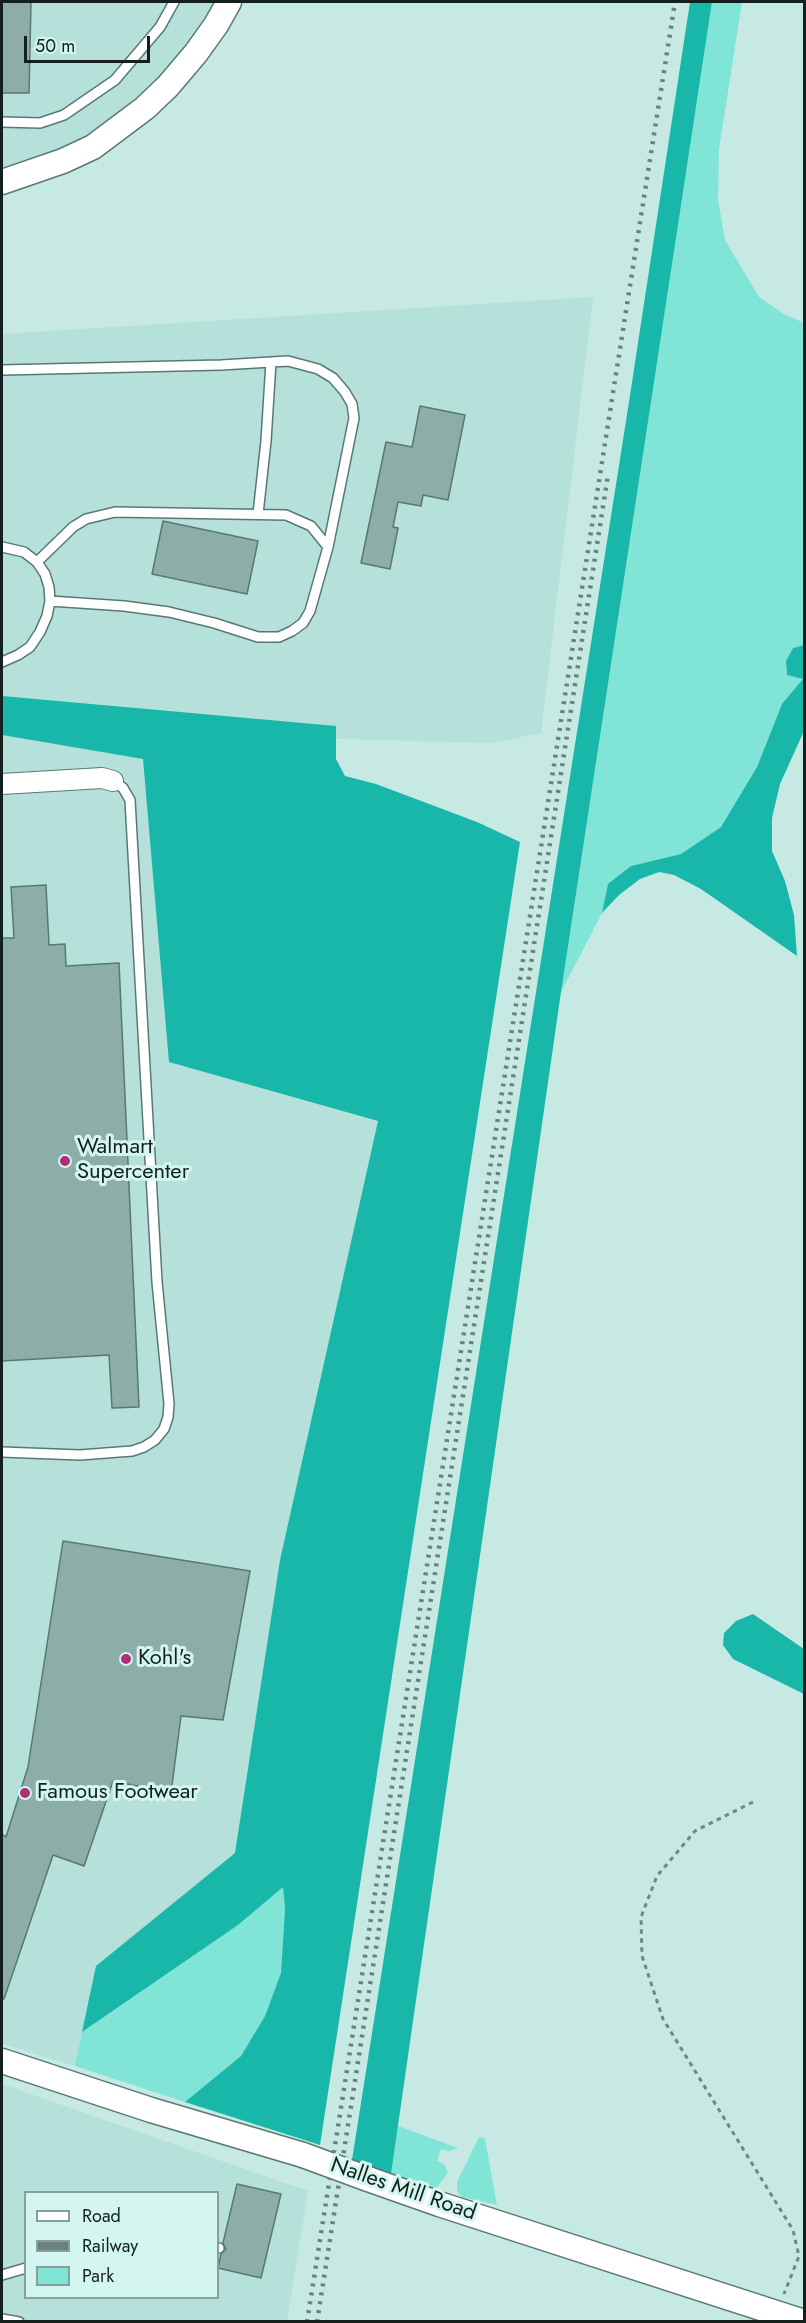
<!DOCTYPE html>
<html>
<head>
<meta charset="utf-8">
<style>
	body { margin:0 }
	#map { position:relative; width:806px; height:2323px; overflow:hidden; background:#c7e9e4; font-family:Jost,sans-serif }
	canvas { display:block }
	.frame { position:absolute; inset:0; border:3px solid #13201e; pointer-events:none }
	.legend { position:absolute; left:24px; top:2191px; width:195px; height:108px; box-sizing:border-box; background:#d4f6f1; border:2px solid #87a09d; margin:0; padding:8px 10px; list-style:none; font-size:18px; color:#13201e }
	.legend li { display:flex; align-items:center; gap:12px; height:30px }
	.legend b { width:30px; border:2px solid #87a09d }
	.scale { position:absolute; left:24px; top:36px; width:126px; height:27px; box-sizing:border-box; border:3px solid #13201e; border-top:0; padding-left:8px; font-size:18px; line-height:21px; white-space:nowrap; color:#13201e; -webkit-text-stroke:4px #d4f6f1; paint-order:stroke }
</style>
</head>
<body>
<div id="map">
<canvas width="806" height="2323"></canvas>
<div class="frame"></div>
<ul class="legend">
<li><b style="height:8px;background:#fff"></b>Road</li>
<li><b style="height:8px;background:#6a817e"></b>Railway</li>
<li><b style="height:16px;background:#80e4d7"></b>Park</li>
</ul>
<div class="scale">50 m</div>
</div>
<script>
const ctx = document.querySelector('canvas').getContext('2d');
ctx.lineJoin = 'round';
function paint(path, color) { ctx.fillStyle = color; ctx.fill(path, 'evenodd'); }
const shape = rows => new Path2D(rows.map(r => 'M' + r).join(''));
function strokePath(path, color, width, dash) { ctx.strokeStyle = color; ctx.lineWidth = width; ctx.lineCap = dash ? 'butt' : 'round'; ctx.setLineDash(dash || []); ctx.stroke(path); }
function write(font, color, halo, rows, align = 'center') {
  ctx.font = font + ' Jost,sans-serif'; ctx.lineWidth = 6; ctx.setLineDash([]); ctx.textBaseline = 'middle'; ctx.strokeStyle = halo; ctx.fillStyle = color; for (const [text, x, y, turn = 0] of rows) {
    ctx.save(); ctx.translate(x, y); ctx.rotate((+turn || 0) * Math.PI / 180); ctx.textAlign = isNaN(turn) ? turn : align; if (halo) ctx.strokeText(text, 0, 0); ctx.fillText(text, 0, 0); ctx.restore();
  }
}
paint(shape([
	[2,2,215,2,206,23,160,80,87,136,26,165,2,171],
	[593,297,541,733,492,743,2,730,2,334],
	[2,735,143,759,170,1062,378,1120,280,1560,235,1853,97,1966,75,2066,2,2044],
	[2,2084,308,2191,287,2321,2,2322],
	[26,2192,218,2192,218,2298,26,2298]
]), '#b5e1da');
paint(shape([
	[712,2,742,2,719,149,718,200,725,240,759,297,784,314,804,323,804,645,793,648,786,661,787,675,804,679,782,704,757,767,721,827,681,854,631,866,609,884,602,913,561,992],
	[283,1886,285,1909,281,1974,265,2016,241,2056,185,2102,75,2066,82,2032,238,1925],
	[398,2126,458,2148,449,2151,441,2149,437,2161,444,2164,448,2173,437,2187,432,2190,391,2174],
	[479,2137,485,2139,497,2205,462,2197,457,2191,457,2182]
]), '#80e4d7');
paint(shape([
	[690,2,712,2,561,992,391,2174,352,2160,629,402],
	[804,645,804,731,780,784,772,818,772,851,785,881,794,915,797,956,701,889,674,875,659,872,640,879,619,895,602,913,608,884,631,866,681,854,721,827,757,767,782,704,803,679,787,675,786,661,793,648],
	[2,696,336,726,336,759,345,776,376,784,477,822,520,842,320,2145,185,2102,241,2056,265,2016,281,1973,285,1909,283,1887,238,1925,82,2032,96,1966,235,1853,280,1560,378,1121,169,1062,143,759,2,735],
	[753,1614,804,1649,804,1694,733,1659,723,1645,724,1633,736,1621]
]), '#18b7a9');
const building = shape([
	[2,2,31,2,29,93,2,93,2,2],
	[420,406,465,415,448,500,423,495,421,506,398,502,393,527,398,528,390,569,361,563,386,442,412,447,420,406],
	[163,521,258,541,247,594,152,574,163,521],
	[46,885,49,945,65,944,66,966,119,963,139,1407,112,1408,109,1355,2,1361,2,938,14,938,11,887,46,885],
	[63,1541,250,1571,223,1720,181,1716,171,1793,113,1781,84,1866,53,1855,4,1999,2,1998,2,1834,6,1837,28,1767,63,1541],
	[237,2184,281,2194,261,2278,218,2268,221,2254,226,2249,223,2243,237,2184]
]);
paint(building, '#8cada8');
strokePath(building, '#597873', 1.5);
const service = shape([
	[2,122,40,123,64,115,115,80,160,27,174,2],
	[2,370,221,365,288,361,318,369,333,378,345,392,352,404,354,418,328,547],
	[258,514,266,441,271,362],
	[2,547,24,552,37,562,45,574,49,587,50,601,47,616,40,632,30,647,18,655,2,662],
	[37,562,73,527,86,519,115,512,286,515,311,526,328,547,310,611,303,623,292,631,279,637,258,637,214,623,169,612,124,606,50,601],
	[2,1452,80,1455,132,1451,144,1447,155,1440,164,1429,168,1417,169,1404,157,1282,130,800,123,788,113,781],
	[218,2248,219,2248],
	[2,2275,26,2268],
	[2,2319,19,2322]
]);
const minor = shape([
	[2,784,102,778,113,781]
]);
const tertiary = shape([
	[2,182,63,161,93,147,145,108,168,86,196,53,216,25,229,2],
	[2,2061,151,2110,303,2155],
	[368,2179,439,2204,804,2322]
]);
strokePath(service, '#597874', 12);
strokePath(minor, '#597874', 22);
strokePath(tertiary, '#597874', 27);
strokePath(shape([
	[753,1802,695,1831,657,1876,641,1917,642,1956,663,2019,793,2230,799,2256,784,2294]
]), '#708784', 3, [4.5, 4.5]);
strokePath(service, '#fff', 9);
strokePath(minor, '#fff', 20);
strokePath(tertiary, '#fff', 24);
strokePath(shape([
	[307,2322,675,2],
	[317,2322,608,475]
]), '#6a817e', 4.5, [3, 6]);
const tertiaryBridge = shape([
	[303,2155,368,2179]
]);
strokePath(tertiaryBridge, '#597874', 27, []);
strokePath(tertiaryBridge, '#fff', 24);
for (const [x, y, r, color] of [
	[65,1161,6,"#ae2e7b"],
	[126,1659,6,"#ae2e7b"],
	[25,1793,6,"#ae2e7b"]
]) { const dot = new Path2D(); dot.arc(x, y, r, 0, 2 * Math.PI); ctx.fillStyle = color; ctx.fill(dot); strokePath(dot, '#d4f6f1', 2); }
write('22px', '#13201e', '#d4f6f1', [
	["Walmart",77,1148],
	["Supercenter",77,1173],
	["Kohl's",138,1659],
	["Famous Footwear",37,1793]
], 'left');
write('22px', '#13201e', '#d4f6f1', [
	["Nalles Mill Road",403,2190,19]
]);
</script>
</body>
</html>
